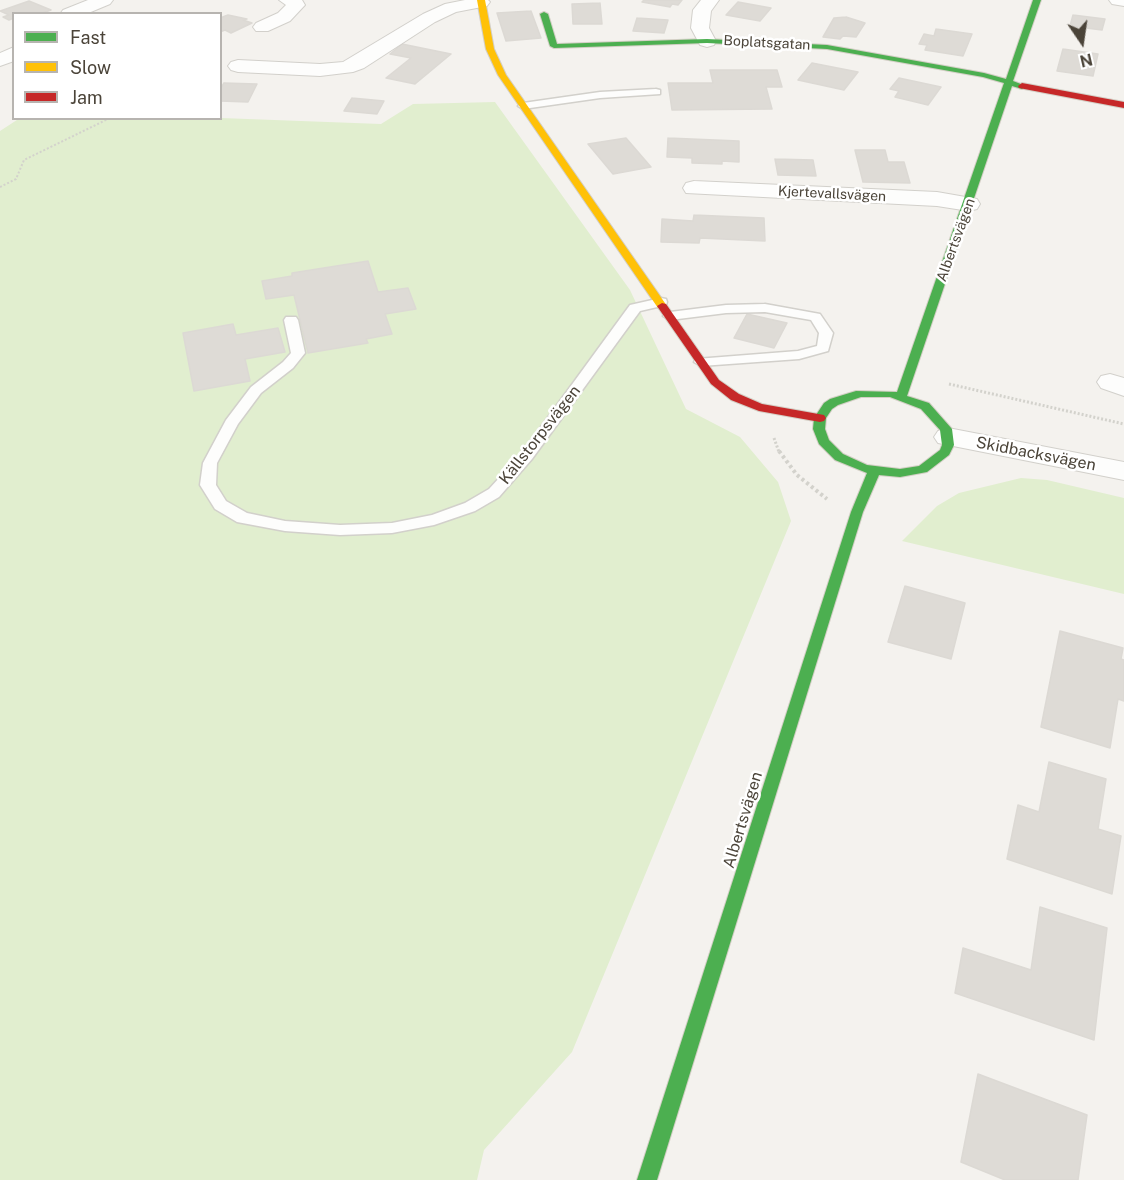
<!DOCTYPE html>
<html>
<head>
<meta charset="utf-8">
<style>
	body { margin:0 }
	#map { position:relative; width:1124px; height:1180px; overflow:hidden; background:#f4f2ee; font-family:"Public Sans",sans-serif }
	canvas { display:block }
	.legend { position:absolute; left:12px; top:12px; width:210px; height:108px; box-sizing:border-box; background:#fff; border:2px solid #b7b4b0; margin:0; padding:8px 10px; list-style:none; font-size:18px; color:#4b4439 }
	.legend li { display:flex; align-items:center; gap:12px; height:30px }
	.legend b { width:30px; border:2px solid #b7b4b0 }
	.north { position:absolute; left:1052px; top:12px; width:60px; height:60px; -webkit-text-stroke:4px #fff; paint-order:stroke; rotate:167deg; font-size:16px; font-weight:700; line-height:24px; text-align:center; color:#4b4439 }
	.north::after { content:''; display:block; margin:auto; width:21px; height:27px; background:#4b4439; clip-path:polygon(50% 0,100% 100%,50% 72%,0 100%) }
</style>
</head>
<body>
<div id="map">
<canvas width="1124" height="1180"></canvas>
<ul class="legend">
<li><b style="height:8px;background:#4caf50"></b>Fast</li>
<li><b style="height:8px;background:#ffc107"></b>Slow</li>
<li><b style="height:8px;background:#c62828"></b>Jam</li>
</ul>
<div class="north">N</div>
</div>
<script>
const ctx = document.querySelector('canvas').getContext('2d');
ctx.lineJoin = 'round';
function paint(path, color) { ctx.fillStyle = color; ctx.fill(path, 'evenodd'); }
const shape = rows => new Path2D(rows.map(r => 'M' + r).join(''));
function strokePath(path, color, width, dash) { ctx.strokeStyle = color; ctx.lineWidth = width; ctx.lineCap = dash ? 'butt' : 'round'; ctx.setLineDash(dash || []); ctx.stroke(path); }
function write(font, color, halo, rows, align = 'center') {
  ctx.font = font + ' "Public Sans",sans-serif'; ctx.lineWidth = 5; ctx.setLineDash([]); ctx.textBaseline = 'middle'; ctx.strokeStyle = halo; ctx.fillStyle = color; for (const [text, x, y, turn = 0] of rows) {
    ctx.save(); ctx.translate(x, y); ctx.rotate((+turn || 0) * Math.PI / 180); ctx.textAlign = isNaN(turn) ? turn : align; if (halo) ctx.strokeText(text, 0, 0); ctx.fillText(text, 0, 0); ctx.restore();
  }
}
paint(shape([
	[495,102,630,290,686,409,740,437,778,482,791,521,572,1052,484,1150,477,1180,0,1180,0,131,20,118,221,118,381,124,413,104],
	[1021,478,1047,480,1124,498,1124,594,902,541,937,506,959,493]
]), '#e1eecf');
const building = shape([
	[644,0,682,0,678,5,672,4,670,7,642,2,644,0],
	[29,1,51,10,40,14,14,14,14,18,9,20,3,17,9,15,0,11,29,1],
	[738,2,771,8,760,21,726,15,738,2],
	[600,3,602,24,573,24,572,4,600,3],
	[531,11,541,38,506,41,497,13,531,11],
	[228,15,247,19,243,20,252,23,231,33,225,30,220,32,220,18,228,15],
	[1073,15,1105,19,1102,30,1070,26,1073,15],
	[846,17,865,23,856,37,843,36,840,39,823,37,834,18,846,17],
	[637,18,668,20,664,33,633,31,637,18],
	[936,29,972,34,963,56,925,50,927,45,919,44,924,34,934,36,936,29],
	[402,44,451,54,415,84,386,78,411,58,390,54,402,44],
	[1063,49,1098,54,1093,76,1057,71,1063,49],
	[812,63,858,72,844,90,798,80,812,63],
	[710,70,777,70,782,87,766,87,772,109,672,110,668,83,713,83,710,70],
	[899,78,941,87,928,105,895,97,899,91,890,89,899,78],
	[224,83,257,84,248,102,220,101,220,89,224,83],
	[352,98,384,101,377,114,344,111,352,98],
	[626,138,651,167,613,174,588,144,626,138],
	[668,138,739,141,739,162,722,161,722,164,692,163,692,158,667,157,668,138],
	[855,150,885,150,888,162,904,162,910,183,863,182,855,150],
	[775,159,813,160,816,176,778,175,775,159],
	[694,215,764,218,765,241,700,238,699,243,661,242,662,219,693,221,694,215],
	[368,261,378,292,408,288,416,309,385,314,392,334,366,339,368,343,308,353,294,295,266,299,262,281,292,276,292,273,368,261],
	[747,314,787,323,774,348,734,338,747,314],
	[233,324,236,335,278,328,285,352,245,359,250,381,194,391,183,333,233,324],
	[905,586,965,603,951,659,888,642,905,586],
	[1060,631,1123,648,1121,659,1124,660,1124,701,1118,699,1110,748,1041,727,1060,631],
	[1049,762,1106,779,1098,829,1121,836,1112,894,1007,859,1018,805,1039,812,1049,762],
	[1040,907,1107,928,1094,1040,955,993,963,948,1031,970,1040,907],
	[978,1074,1087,1115,1078,1180,1005,1180,961,1162,978,1074]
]);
paint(building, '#dedbd6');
strokePath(building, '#dcd9d4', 1.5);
const lane = shape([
	[656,89,660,90,660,94,600,98,523,109,518,106,523,103,600,92,656,89],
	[661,298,666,299,667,302,666,305,640,311,532,459,499,497,475,511,434,525,392,533,340,535,285,531,237,522,215,509,200,485,203,463,226,420,251,387,283,362,291,353,284,320,286,317,296,317,298,320,305,353,293,368,261,393,238,424,217,463,216,485,226,501,247,513,285,521,340,525,392,523,432,515,465,503,489,489,522,453,630,305,661,298],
	[765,304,820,314,833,333,828,351,799,359,701,366,694,362,696,359,798,351,817,346,819,333,811,320,765,312,726,313,670,320,663,316,670,312,726,305,765,304]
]);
const street = shape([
	[88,0,113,0,110,4,86,14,60,14,63,10,88,0],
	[279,0,302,0,305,5,290,21,268,31,256,31,253,27,256,23,278,13,286,5,279,0],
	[465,0,488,0,490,2,487,6,456,12,435,22,364,68,353,72,320,76,238,72,231,70,228,66,231,62,238,60,320,64,343,62,423,14,445,4,465,0],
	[701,0,719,0,711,11,709,28,716,41,714,45,707,47,700,45,691,28,693,10,701,0],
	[1109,0,1124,0,1124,6,1112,4,1109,0],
	[14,47,14,61,0,66,0,53,14,47],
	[694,181,937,192,977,199,980,204,977,209,969,211,937,206,686,193,683,188,686,183,694,181],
	[1110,374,1124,378,1124,396,1101,388,1097,382,1101,376,1110,374],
	[948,428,1124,462,1124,480,938,443,934,437,938,431,948,428]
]);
const fast = shape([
	[1033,0,1041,0,1013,81,1026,86,1022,89,1012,86,907,396,929,403,952,429,954,445,949,455,927,472,900,477,879,475,863,512,657,1180,637,1180,851,512,867,473,835,460,819,444,813,429,814,418,824,403,830,399,856,391,897,392,1004,83,983,77,827,49,707,43,554,48,550,46,540,14,544,12,548,14,557,44,707,39,827,45,984,73,1006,79,1033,0],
	[861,397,890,397,921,409,940,430,942,445,940,450,919,466,900,469,867,465,843,454,829,440,825,429,826,418,832,409,838,405,861,397]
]);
const slow = shape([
	[477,0,485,0,494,49,506,75,667,306,666,308,658,308,498,75,486,49,477,0]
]);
const jam = shape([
	[1022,83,1124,102,1124,108,1019,88,1018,86,1022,83],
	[662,303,666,304,719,380,739,394,762,404,824,415,826,418,824,421,820,422,759,411,731,400,711,384,657,306,662,303]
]);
strokePath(lane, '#d2d0cb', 3);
strokePath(street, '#d2d0cb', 2);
strokePath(fast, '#d3cfc5', 2);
strokePath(slow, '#d3cfc5', 2);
strokePath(jam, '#d3cfc5', 2);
strokePath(shape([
	[0,187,16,179,24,160,110,118]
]), '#d3d2cc', 2, [2, 2]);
strokePath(shape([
	[949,384,1124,424],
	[774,438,779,452]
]), '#d3d2cc', 3, [2, 2]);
strokePath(shape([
	[779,451,797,475,827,499]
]), '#d3d2cc', 4, [3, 3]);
paint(lane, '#fdfdfc');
paint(street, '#fdfdfc');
paint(fast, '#4caf50');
paint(slow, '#ffc107');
paint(jam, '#c62828');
write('14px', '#4b4439', '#fff', [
	["Boplatsgatan",767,43,3],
	["Kjertevallsvägen",832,194,3],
	["Albertsvägen",956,240,-70]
]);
write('16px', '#4b4439', '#fff', [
	["Källstorpsvägen",540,435,-52],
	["Skidbacksvägen",1036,454,11],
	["Albertsvägen",743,820,-73]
]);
</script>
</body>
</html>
